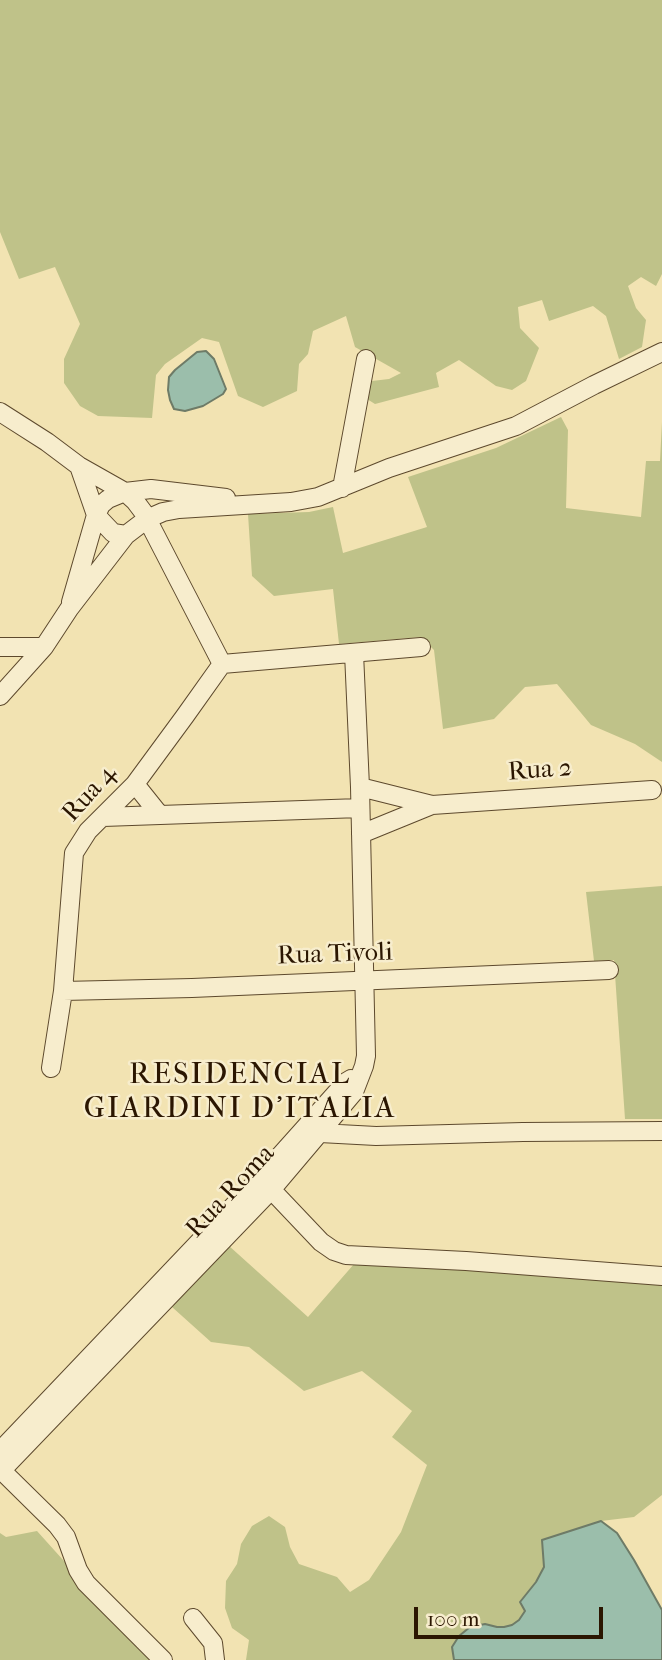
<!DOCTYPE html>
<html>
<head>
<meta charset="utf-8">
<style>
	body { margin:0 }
	#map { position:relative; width:662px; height:1660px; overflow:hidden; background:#f2e3b2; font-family:"IM FELL French Canon",serif }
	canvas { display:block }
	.scale { position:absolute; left:414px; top:1607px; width:189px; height:32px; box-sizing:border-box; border:4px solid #2b1601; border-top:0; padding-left:9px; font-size:21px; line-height:24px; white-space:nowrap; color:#2b1601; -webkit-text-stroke:5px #f7edcd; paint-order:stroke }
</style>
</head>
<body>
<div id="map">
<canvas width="662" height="1660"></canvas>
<div class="scale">100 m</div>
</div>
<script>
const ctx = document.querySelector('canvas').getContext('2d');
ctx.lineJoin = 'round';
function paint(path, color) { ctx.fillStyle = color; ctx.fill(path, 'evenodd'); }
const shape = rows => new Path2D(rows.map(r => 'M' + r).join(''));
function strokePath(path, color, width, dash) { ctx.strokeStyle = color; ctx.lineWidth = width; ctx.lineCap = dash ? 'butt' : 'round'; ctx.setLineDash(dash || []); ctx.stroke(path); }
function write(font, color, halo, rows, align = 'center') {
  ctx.font = font + ' "IM FELL French Canon",serif'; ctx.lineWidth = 5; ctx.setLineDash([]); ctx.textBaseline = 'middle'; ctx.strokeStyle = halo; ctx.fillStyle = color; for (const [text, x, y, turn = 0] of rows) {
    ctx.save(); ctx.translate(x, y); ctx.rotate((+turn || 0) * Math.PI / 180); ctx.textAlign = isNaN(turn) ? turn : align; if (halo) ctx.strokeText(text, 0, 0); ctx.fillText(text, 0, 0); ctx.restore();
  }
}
paint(shape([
	[0,0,662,0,662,274,656,286,641,277,628,286,636,308,646,320,642,347,619,359,606,316,593,306,549,321,542,300,518,307,520,328,539,348,526,381,512,390,496,386,459,360,436,373,439,387,375,404,367,399,367,389,372,381,389,379,401,373,355,347,346,316,313,331,308,354,299,364,297,391,263,407,238,396,219,342,202,338,165,364,156,375,152,418,98,416,80,406,64,383,64,359,80,324,55,267,19,279,0,232],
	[561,417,568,430,566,508,641,517,646,461,660,461,662,422,662,762,635,744,591,725,557,684,525,687,494,719,443,729,434,650,421,637,339,644,333,589,274,596,252,576,248,514,309,512,333,507,343,553,427,527,408,477,496,448],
	[662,886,662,1119,625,1119,614,960,594,961,586,892],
	[228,1245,308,1317,354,1264,662,1281,662,1495,634,1517,601,1521,542,1540,544,1567,536,1582,521,1602,525,1611,519,1620,512,1625,504,1627,497,1627,485,1624,454,1660,246,1660,249,1640,232,1628,225,1608,226,1581,237,1564,241,1544,252,1526,269,1516,285,1527,290,1547,299,1564,337,1577,350,1592,369,1580,401,1532,427,1465,392,1437,412,1411,362,1371,304,1391,249,1347,211,1342,172,1307],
	[37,1531,153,1660,0,1660,0,1533,6,1537]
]), '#bfc289');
const water = shape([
	[206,351,214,359,226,389,223,394,203,406,185,411,174,409,170,400,168,390,169,377,175,370,197,352,206,351],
	[601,1521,617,1533,634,1560,662,1610,662,1660,454,1660,452,1647,459,1636,470,1627,485,1624,497,1627,504,1627,512,1625,519,1620,525,1611,520,1602,536,1582,544,1567,542,1540,601,1521]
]);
paint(water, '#9bbeab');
strokePath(water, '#6e7b67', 2);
const minor = shape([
	[0,412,47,442,79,466,125,492,135,501,144,513,222,664],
	[79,466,96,515,113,533,126,535],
	[342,488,366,359],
	[71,602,96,515,101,505,108,499,125,492,151,489,226,498],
	[0,647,44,647],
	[222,664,421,647],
	[0,696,44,647,69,609,126,535,147,519,163,512,179,509,291,502,318,497,389,468,516,426,594,385,662,352],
	[135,784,159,814],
	[360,787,432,805,652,790],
	[103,817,360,808],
	[361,834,432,805],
	[63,991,192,988,609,970],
	[51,1068,63,991,74,853,88,831,135,784,185,716,222,664],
	[314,1130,320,1133,376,1136,523,1132,662,1131],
	[265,1183,321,1242,334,1251,346,1255,466,1261,662,1276],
	[0,1451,261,1177,346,1082,351,1079],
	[0,1469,57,1525,66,1537,78,1570,86,1583,163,1660],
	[0,1472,272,1189,354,1092,364,1066,366,1056,360,787,354,653],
	[193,1618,213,1643,215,1660]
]);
strokePath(minor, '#5d492d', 20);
strokePath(minor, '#f7edcd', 18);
write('26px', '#2b1601', '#f7edcd', [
	["Rua 2",540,771,-4],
	["Rua 4",90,794,-48],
	["Rua Tivoli",335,955,-2],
	["Rua Roma",231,1192,-47]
]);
ctx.letterSpacing = '2px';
write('30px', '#2b1601', '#f7edcd', [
	["RESIDENCIAL",240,1076],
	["GIARDINI D'ITALIA",240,1110]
]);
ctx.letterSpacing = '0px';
</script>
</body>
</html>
